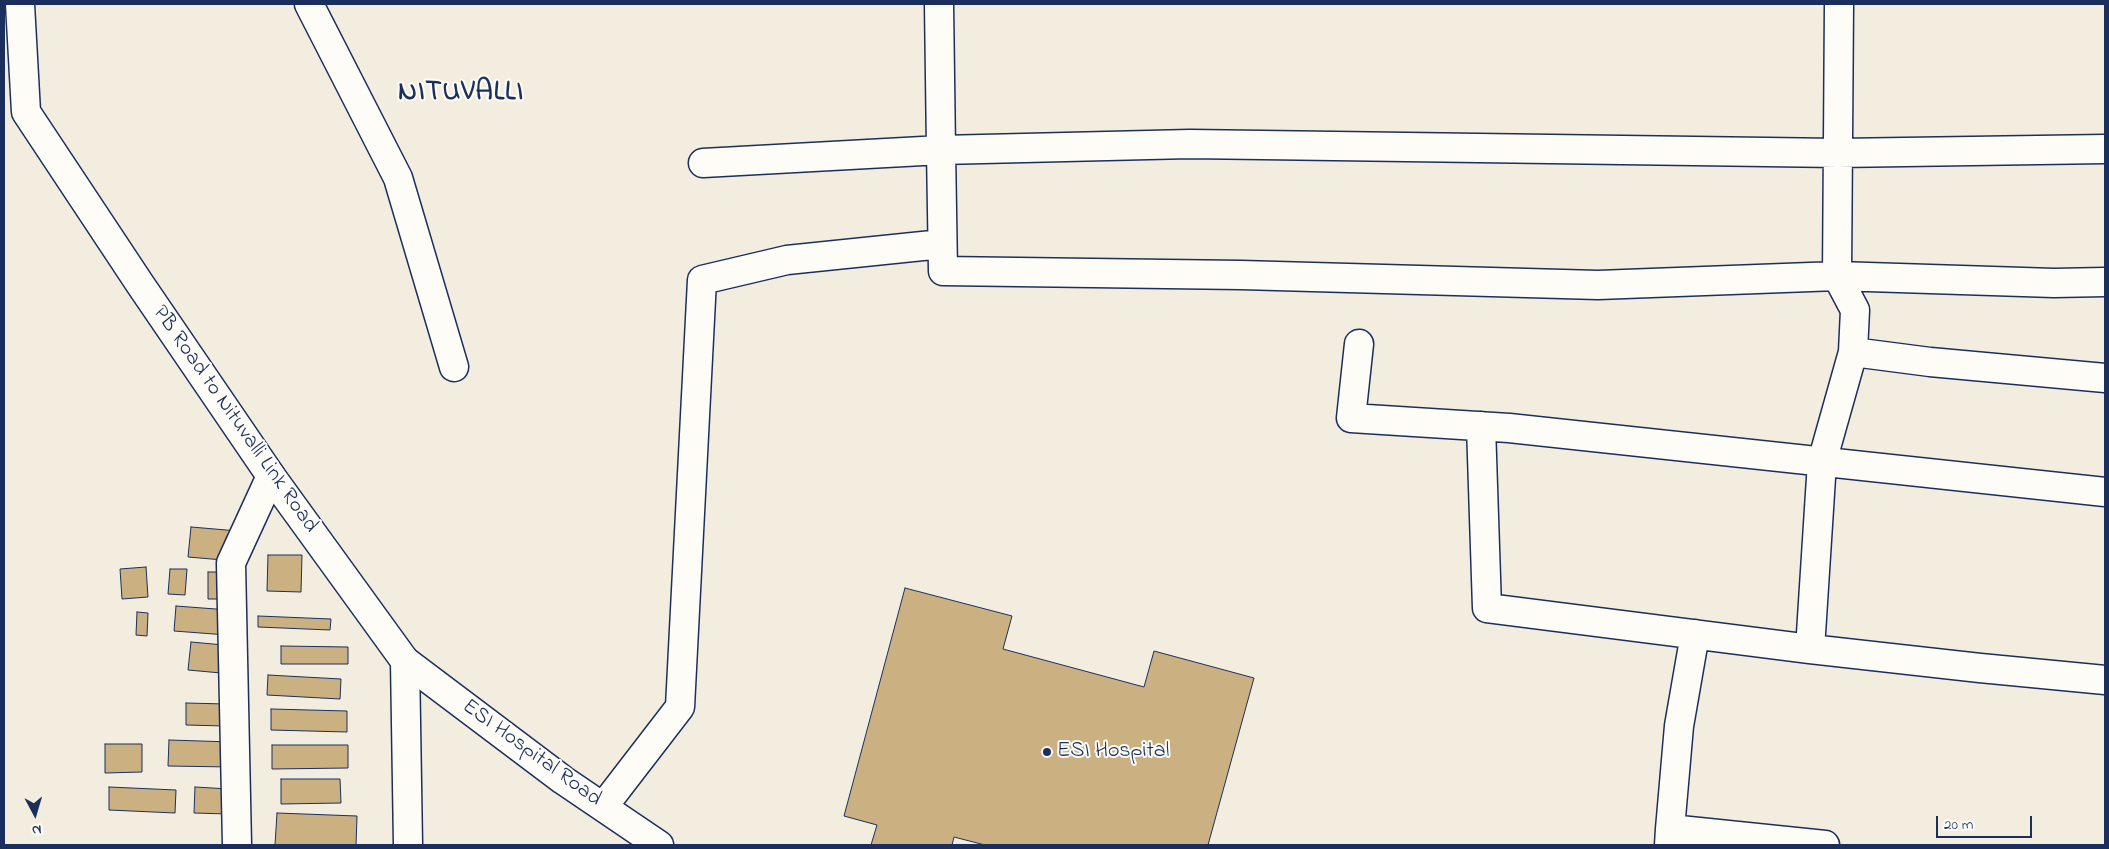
<!DOCTYPE html>
<html>
<head>
<meta charset="utf-8">
<style>
	body { margin:0 }
	#map { position:relative; width:2109px; height:849px; overflow:hidden; background:#f3eddf; font-family:"Indie Flower",sans-serif }
	canvas { display:block }
	.frame { position:absolute; inset:0; border:5px solid #1b2f5e; pointer-events:none }
	.north { position:absolute; left:10px; top:789px; width:50px; height:50px; -webkit-text-stroke:4px #fdfcf7; paint-order:stroke; rotate:174deg; font-size:14px; font-weight:700; line-height:20px; text-align:center; color:#1b2f5e }
	.north::after { content:''; display:block; margin:auto; width:18px; height:22px; background:#1b2f5e; clip-path:polygon(50% 0,100% 100%,50% 72%,0 100%) }
	.scale { position:absolute; left:1936px; top:816px; width:96px; height:22px; box-sizing:border-box; border:2px solid #1b2f5e; border-top:0; padding-left:6px; font-size:15px; line-height:18px; white-space:nowrap; color:#1b2f5e; -webkit-text-stroke:4px #fdfcf7; paint-order:stroke }
</style>
</head>
<body>
<div id="map">
<canvas width="2109" height="849"></canvas>
<div class="frame"></div>
<div class="north">N</div>
<div class="scale">20 m</div>
</div>
<script>
const ctx = document.querySelector('canvas').getContext('2d');
ctx.lineJoin = 'round';
function paint(path, color) { ctx.fillStyle = color; ctx.fill(path, 'evenodd'); }
const shape = rows => new Path2D(rows.map(r => 'M' + r).join(''));
function strokePath(path, color, width, dash) { ctx.strokeStyle = color; ctx.lineWidth = width; ctx.lineCap = dash ? 'butt' : 'round'; ctx.setLineDash(dash || []); ctx.stroke(path); }
function write(font, color, halo, rows, align = 'center') {
  ctx.font = font + ' "Indie Flower",sans-serif'; ctx.lineWidth = 4; ctx.setLineDash([]); ctx.textBaseline = 'middle'; ctx.strokeStyle = halo; ctx.fillStyle = color; for (const [text, x, y, turn = 0] of rows) {
    ctx.save(); ctx.translate(x, y); ctx.rotate((+turn || 0) * Math.PI / 180); ctx.textAlign = isNaN(turn) ? turn : align; if (halo) ctx.strokeText(text, 0, 0); ctx.fillText(text, 0, 0); ctx.restore();
  }
}
const building = shape([
	[191,527,238,531,235,561,188,557,191,527],
	[268,555,302,555,301,592,267,591,268,555],
	[146,567,148,597,122,599,120,569,146,567],
	[170,569,187,569,185,595,168,594,170,569],
	[208,572,236,572,236,599,208,599,208,572],
	[905,588,1012,616,1003,649,1144,687,1154,651,1254,678,1208,845,985,845,954,837,952,845,871,845,877,825,844,816,905,588],
	[176,606,229,610,227,635,174,631,176,606],
	[137,612,148,613,147,636,136,635,137,612],
	[258,616,331,619,330,630,258,627,258,616],
	[191,642,235,646,232,674,188,670,191,642],
	[281,646,348,647,348,664,281,664,281,646],
	[268,675,341,679,340,699,267,695,268,675],
	[186,703,226,704,225,726,186,725,186,703],
	[271,709,347,711,347,732,271,730,271,709],
	[169,740,232,742,231,767,168,766,169,740],
	[105,744,142,744,142,772,105,773,105,744],
	[272,745,348,745,348,768,272,769,272,745],
	[281,779,340,779,341,803,281,804,281,779],
	[109,787,176,790,175,813,109,810,109,787],
	[195,787,229,789,228,814,194,813,195,787],
	[277,813,357,816,356,845,275,845,277,813]
]);
paint(building, '#cbb081');
strokePath(building, '#1b2f5e', 1);
const street = shape([
	[309,4,398,178,454,367],
	[939,4,941,150,1190,144,1838,153,2105,149],
	[1839,4,1837,276,1855,310,1853,352,1930,362,2105,378],
	[703,163,941,150,943,271,1241,275,1598,285,1837,276,2054,283,2105,282],
	[1359,344,1351,418,1509,428,2105,492],
	[1481,426,1487,608,1810,649,1980,668,2105,680],
	[1810,649,1822,462,1853,352],
	[405,661,563,780,659,845],
	[603,807,680,707,702,280,787,260,942,244],
	[1670,829,1679,726,1695,634],
	[237,845,231,563,271,476],
	[1669,845,1670,829,1825,845]
]);
const secondary = shape([
	[20,4,26,112,140,284,271,476,405,661,408,845]
]);
strokePath(street, '#1b2f5e', 31);
strokePath(secondary, '#1b2f5e', 31);
strokePath(street, '#fdfcf7', 28);
strokePath(secondary, '#fdfcf7', 28);
for (const [x, y, r, color] of [
	[1047,752,5,"#1b2f5e"]
]) { const dot = new Path2D(); dot.arc(x, y, r, 0, 2 * Math.PI); ctx.fillStyle = color; ctx.fill(dot); strokePath(dot, '#fdfcf7', 2); }
write('22px', '#1b2f5e', '#fdfcf7', [
	["PB Road to Nituvalli Link Road",234,420,55],
	["ESI Hospital Road",531,754,36]
]);
write('22px', '#1b2f5e', '#fdfcf7', [
	["ESI Hospital",1057,752]
], 'left');
ctx.letterSpacing = '1px';
write('bold 28px', '#1b2f5e', '#fdfcf7', [
	["NITUVALLI",461,94]
]);
ctx.letterSpacing = '0px';
</script>
</body>
</html>
